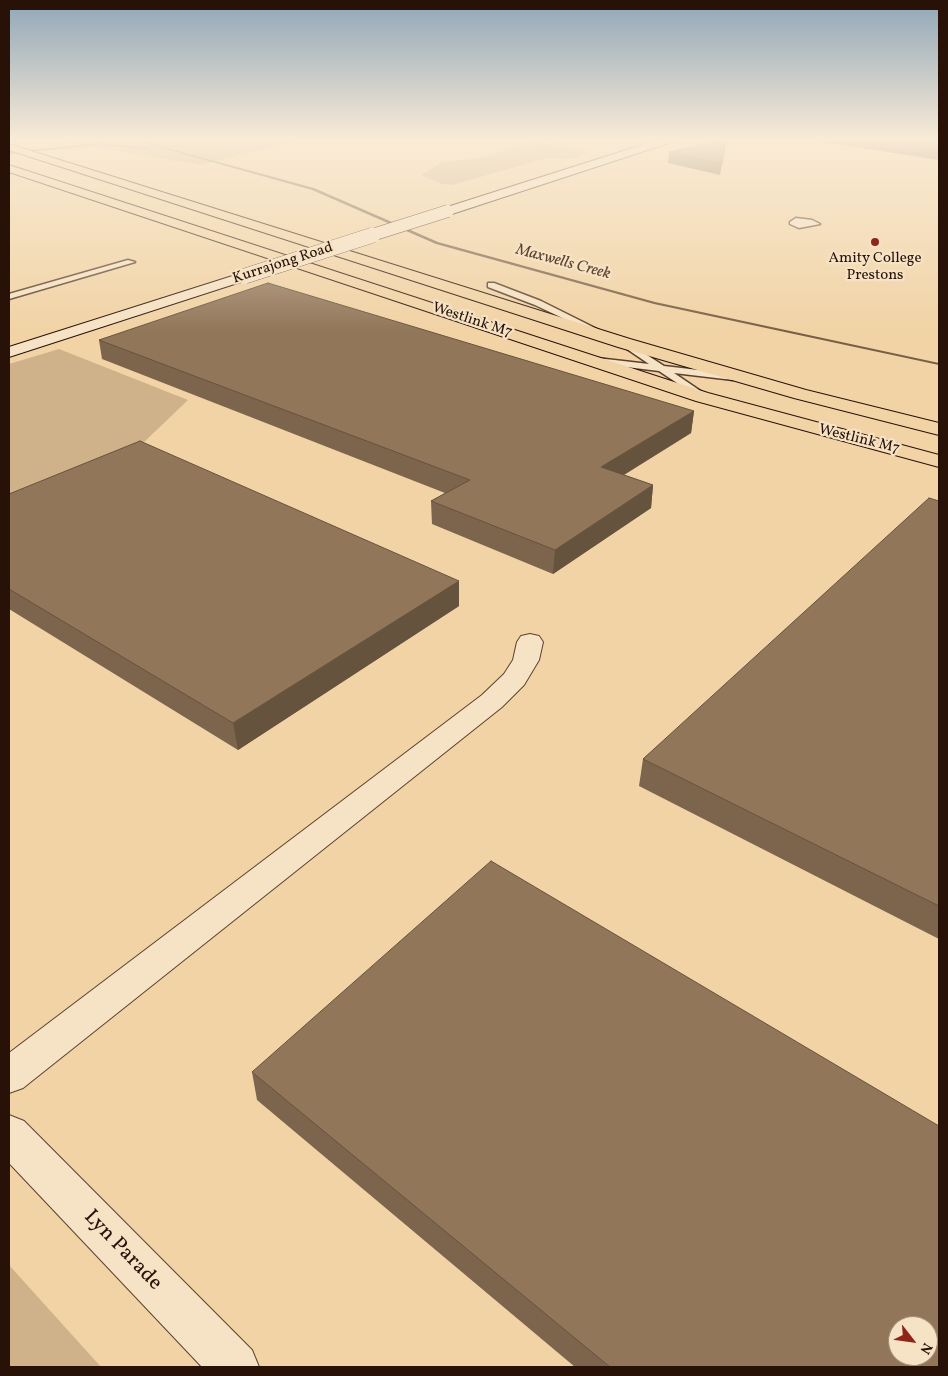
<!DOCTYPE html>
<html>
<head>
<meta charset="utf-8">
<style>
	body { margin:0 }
	#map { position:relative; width:948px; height:1376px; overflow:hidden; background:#f1d3a5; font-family:Vollkorn,serif }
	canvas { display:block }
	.frame { position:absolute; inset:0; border:10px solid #281107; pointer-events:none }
	.north { position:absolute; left:888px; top:1316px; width:50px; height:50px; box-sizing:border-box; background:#f6e2c4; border:1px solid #a48e78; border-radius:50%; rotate:120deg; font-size:14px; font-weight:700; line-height:20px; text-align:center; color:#281107 }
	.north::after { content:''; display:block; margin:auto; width:18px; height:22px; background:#8f2418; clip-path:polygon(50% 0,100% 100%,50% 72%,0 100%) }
</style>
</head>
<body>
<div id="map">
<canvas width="948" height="1376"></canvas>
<div class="frame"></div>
<div class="north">N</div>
</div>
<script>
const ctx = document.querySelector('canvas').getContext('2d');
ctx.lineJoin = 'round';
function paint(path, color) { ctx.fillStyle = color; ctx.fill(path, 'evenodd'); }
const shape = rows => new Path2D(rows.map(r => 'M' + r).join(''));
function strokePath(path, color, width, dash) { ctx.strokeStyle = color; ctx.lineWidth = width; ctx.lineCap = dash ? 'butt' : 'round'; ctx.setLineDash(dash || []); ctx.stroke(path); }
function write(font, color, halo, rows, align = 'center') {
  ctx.font = font + ' Vollkorn,serif'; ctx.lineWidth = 4.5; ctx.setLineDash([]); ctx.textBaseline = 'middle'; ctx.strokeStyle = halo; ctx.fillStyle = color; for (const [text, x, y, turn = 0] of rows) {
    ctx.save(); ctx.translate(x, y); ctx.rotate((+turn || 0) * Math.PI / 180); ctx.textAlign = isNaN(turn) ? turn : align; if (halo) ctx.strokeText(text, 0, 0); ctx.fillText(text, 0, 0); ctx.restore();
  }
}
paint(shape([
	[73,139,304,139,200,165,64,142],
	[533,142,591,152,571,159,547,158,452,185,442,184,421,175,442,162,482,158],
	[59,349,188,400,141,445,9,501,9,364],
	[9,1265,101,1367,9,1367]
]), '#cfb28a');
paint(shape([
	[130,139,134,139,314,188,438,242,655,302,939,363,939,365,654,304,436,244,312,190,130,139],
	[101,143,150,148,149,149,101,145,9,154,9,152,101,143]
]), '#785e45');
const service = shape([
	[796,218,812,220,820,224,799,228,790,224,790,222,796,218],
	[128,260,135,262,9,299,9,294,128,260],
	[488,283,494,283,541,301,603,332,599,335,596,334,535,305,488,287,488,283],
	[624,340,664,366,733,374,738,377,733,380,674,373,705,394,706,396,701,399,659,371,594,363,592,361,597,358,649,364,621,345,619,343,624,340]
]);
const minor = shape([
	[527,139,548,139,553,142,548,145,528,141,527,139],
	[530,634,539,636,543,642,539,660,524,685,502,707,23,1088,9,1093,9,1053,482,695,504,674,513,660,517,642,521,636,530,634]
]);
const tertiary = shape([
	[9,1115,24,1121,252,1350,259,1367,202,1367,9,1163,9,1115]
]);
const secondary = shape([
	[661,139,676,139,675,141,452,214,444,214,442,211,444,208,661,139],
	[245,272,250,273,252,276,250,279,9,357,9,347,245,272]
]);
const motorway = shape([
	[9,144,630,339,806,390,939,423,939,435,794,398,618,347,9,150,9,144],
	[9,165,708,393,939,455,939,467,696,401,9,172,9,165]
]);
strokePath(service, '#5a422e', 3);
strokePath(minor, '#5a422e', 2);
strokePath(tertiary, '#5a422e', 2);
strokePath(secondary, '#281107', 2);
strokePath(motorway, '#281107', 2);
paint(service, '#f6e2c4');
paint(minor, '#f6e2c4');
paint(tertiary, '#f6e2c4');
paint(secondary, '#f6e2c4');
paint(motorway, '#f1d3a5');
const secondaryBridgeFar1 = shape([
	[369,236,448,211]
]);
const secondaryBridge = shape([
	[245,276,373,235]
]);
strokePath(secondaryBridgeFar1, '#281107', 13, []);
strokePath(secondaryBridge, '#281107', 16, []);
strokePath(secondaryBridgeFar1, '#f6e2c4', 12);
strokePath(secondaryBridge, '#f6e2c4', 15);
paint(shape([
	[804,139,939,139,939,160],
	[725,149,720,175,668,163,669,152],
	[99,340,694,411,691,433,624,475,653,485,651,508,553,574,432,524,431,501,445,493,102,359],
	[9,494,459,581,459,606,238,750,9,609],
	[939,501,939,939,639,786,643,759],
	[252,1072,939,1367,575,1367,257,1100]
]), '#7d654d');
paint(shape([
	[694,411,691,433,599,490,601,467],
	[653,485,651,508,553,574,555,550],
	[459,581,459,606,238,750,233,723]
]), '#66533e');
const building = shape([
	[726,139,722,164,669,152,726,139],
	[871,139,939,139,939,149,871,139],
	[268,283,694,411,601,467,653,485,555,550,431,501,470,480,99,340,268,283],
	[140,441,459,581,233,723,9,589,9,494,140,441],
	[929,498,939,501,939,906,643,759,929,498],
	[491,861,939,1126,939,1367,610,1367,252,1072,491,861],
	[898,1326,928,1326,928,1356,898,1356,898,1326]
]);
paint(building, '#917659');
strokePath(building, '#66533e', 1);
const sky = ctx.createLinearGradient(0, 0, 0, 332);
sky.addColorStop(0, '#90a6b8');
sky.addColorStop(0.42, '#f9ebd6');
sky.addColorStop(1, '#f9ebd600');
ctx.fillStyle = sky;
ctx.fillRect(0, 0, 948, 332);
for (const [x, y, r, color] of [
	[875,242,5,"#8f2418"]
]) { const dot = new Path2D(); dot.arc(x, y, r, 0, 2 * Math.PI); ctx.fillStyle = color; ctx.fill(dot); strokePath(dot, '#f6e2c4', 2); }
write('15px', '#281107', '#f6e2c4', [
	["Amity College",875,259],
	["Prestons",875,276]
]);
write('15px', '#281107', '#f6e2c4', [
	["Kurrajong Road",283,264,-18],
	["Westlink M7",472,321,18],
	["Westlink M7",859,440,14]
]);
write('italic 16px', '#5d4431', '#f6e2c4', [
	["Maxwells Creek",563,263,15]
]);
write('21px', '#281107', '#f6e2c4', [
	["Lyn Parade",122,1251,46]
]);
</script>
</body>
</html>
